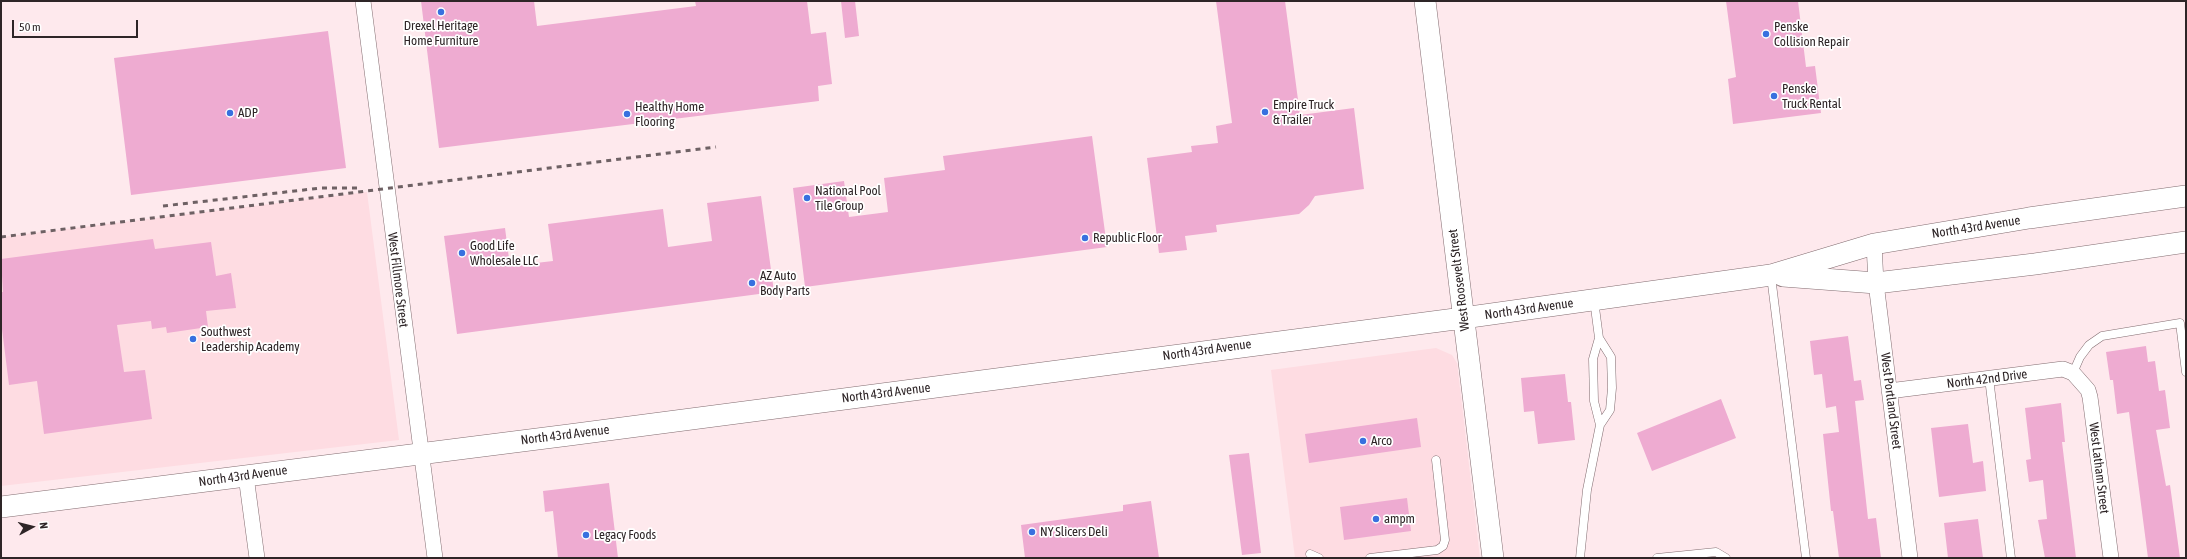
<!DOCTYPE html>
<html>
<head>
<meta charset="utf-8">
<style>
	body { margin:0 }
	#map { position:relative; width:2187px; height:559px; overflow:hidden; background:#fee9ed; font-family:"Asap Condensed",sans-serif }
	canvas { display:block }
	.frame { position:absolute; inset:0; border:2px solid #2e2527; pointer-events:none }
	.north { position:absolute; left:12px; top:507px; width:40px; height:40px; -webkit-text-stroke:3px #fff; paint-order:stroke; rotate:83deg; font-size:11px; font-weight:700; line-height:16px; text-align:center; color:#2e2527 }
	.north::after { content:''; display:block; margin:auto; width:14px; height:18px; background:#2e2527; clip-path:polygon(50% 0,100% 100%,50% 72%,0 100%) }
	.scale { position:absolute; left:12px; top:20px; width:126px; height:18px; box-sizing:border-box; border:2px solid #2e2527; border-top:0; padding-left:5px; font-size:12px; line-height:14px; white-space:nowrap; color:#2e2527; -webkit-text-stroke:3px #fff; paint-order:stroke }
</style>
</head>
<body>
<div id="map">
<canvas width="2187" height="559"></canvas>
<div class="frame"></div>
<div class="north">N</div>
<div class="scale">50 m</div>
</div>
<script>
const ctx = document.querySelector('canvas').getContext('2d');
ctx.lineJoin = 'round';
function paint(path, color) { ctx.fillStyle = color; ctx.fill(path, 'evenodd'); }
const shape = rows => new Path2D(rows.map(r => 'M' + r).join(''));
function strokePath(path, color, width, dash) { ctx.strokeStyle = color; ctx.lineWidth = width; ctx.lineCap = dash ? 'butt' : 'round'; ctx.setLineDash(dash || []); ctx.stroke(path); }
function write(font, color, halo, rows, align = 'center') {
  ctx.font = font + ' "Asap Condensed",sans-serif'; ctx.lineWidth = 3.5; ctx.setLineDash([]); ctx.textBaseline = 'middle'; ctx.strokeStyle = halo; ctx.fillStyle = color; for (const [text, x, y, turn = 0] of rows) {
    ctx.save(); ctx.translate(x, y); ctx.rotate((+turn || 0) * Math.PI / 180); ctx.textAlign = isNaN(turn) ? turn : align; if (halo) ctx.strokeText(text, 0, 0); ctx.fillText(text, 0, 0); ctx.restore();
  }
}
paint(shape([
	[367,192,399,440,1,486,1,237],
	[1436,348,1452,355,1457,363,1480,558,1295,558,1271,370]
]), '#fedce2');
paint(shape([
	[421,1,534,1,537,26,696,6,695,1,807,1,811,34,826,32,832,84,818,86,819,101,439,148],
	[841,1,855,1,859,36,845,38],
	[1216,1,1285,1,1300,115,1354,108,1364,189,1315,196,1309,205,1299,214,1216,225,1217,232,1185,236,1187,250,1159,253,1147,158,1192,152,1191,146,1218,143,1216,126,1232,123],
	[1726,1,1798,1,1806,67,1815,66,1821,113,1733,124,1728,79,1736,77],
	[328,31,346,168,131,195,114,58],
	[1092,136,1107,247,805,287,793,188,844,181,849,217,888,212,884,178,945,170,943,156],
	[761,196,774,292,457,334,444,236,505,228,510,266,553,261,548,224,663,209,668,247,712,241,707,203],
	[153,239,155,249,211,242,216,276,231,273,236,308,206,311,208,327,167,333,166,327,152,329,151,321,117,325,124,372,145,370,152,419,44,434,37,381,9,385,1,321,1,292,3,292,1,259],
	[1848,336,1854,381,1861,380,1864,400,1855,401,1868,519,1876,518,1881,558,1839,558,1833,511,1831,511,1823,434,1839,432,1836,406,1826,408,1822,374,1814,375,1810,341],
	[2146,346,2148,362,2155,361,2159,391,2165,390,2170,428,2156,430,2166,486,2170,485,2180,558,2148,558,2129,412,2117,414,2113,380,2110,380,2106,352],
	[1565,374,1568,402,1571,402,1575,440,1538,444,1534,411,1524,412,1521,378],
	[1721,399,1736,438,1652,471,1637,433],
	[2061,403,2065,442,2062,442,2076,558,2045,558,2038,520,2047,519,2043,480,2029,482,2026,460,2031,459,2025,408],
	[1417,418,1421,447,1309,463,1305,434],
	[1968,424,1973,463,1983,461,1986,491,1939,497,1931,428],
	[1249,453,1261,553,1242,555,1229,455],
	[609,483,618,558,558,558,553,511,545,512,543,491],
	[1407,498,1411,531,1344,540,1340,507],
	[1151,501,1159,558,1025,558,1021,525,1123,511,1123,505],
	[1978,519,1983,558,1948,558,1944,523]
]), '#eeabd1');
const lane = shape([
	[1771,276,1806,558],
	[1599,338,1611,357,1612,388,1610,410,1600,425],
	[2073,373,2080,357,2089,345,2102,336,2180,323,2186,372],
	[1989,378,2011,558],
	[1310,554,1319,558],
	[1370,558,1437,550,1443,546,1445,540,1436,460],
	[1580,558,1587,490,1600,425,1594,401,1593,359,1599,338,1594,300],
	[1657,558,1716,552,1726,558]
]);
const street = shape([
	[363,1,435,558],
	[1874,244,1876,283,1910,558],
	[1889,391,2063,369,2073,373,2088,390,2090,397,2111,558],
	[246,476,257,558]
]);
const secondary = shape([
	[1425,1,1493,558],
	[1783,276,1876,283,2035,264,2186,242],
	[1,507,569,435,1463,318,1771,275,1874,244,2029,218,2186,196]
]);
strokePath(lane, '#826c70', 9);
strokePath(street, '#826c70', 16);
strokePath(secondary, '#826c70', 22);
strokePath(lane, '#fff', 8);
strokePath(street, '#fff', 15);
strokePath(secondary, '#fff', 21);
strokePath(shape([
	[163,206,321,188,362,188],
	[1,237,716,147]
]), '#6e6164', 3, [5, 5]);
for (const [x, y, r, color] of [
	[441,12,4,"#3870df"],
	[1766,34,4,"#3870df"],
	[1774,96,4,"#3870df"],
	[1265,112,4,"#3870df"],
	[230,113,4,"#3870df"],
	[627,114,4,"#3870df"],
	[807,198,4,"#3870df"],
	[1085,238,4,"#3870df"],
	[462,253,4,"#3870df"],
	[752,283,4,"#3870df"],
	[193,339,4,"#3870df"],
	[1363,441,4,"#3870df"],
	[1376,519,4,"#3870df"],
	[1032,532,4,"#3870df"],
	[586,535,4,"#3870df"]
]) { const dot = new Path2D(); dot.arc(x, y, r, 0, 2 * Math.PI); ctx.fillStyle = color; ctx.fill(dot); strokePath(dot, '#fff', 1.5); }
write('13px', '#2e2527', '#fff', [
	["Drexel Heritage",441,26,"center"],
	["Home Furniture",441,41,"center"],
	["Penske",1774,27],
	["Collision Repair",1774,42],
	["Penske",1782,89],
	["Truck Rental",1782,104],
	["Empire Truck",1273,105],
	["& Trailer",1273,120],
	["Healthy Home",635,107],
	["Flooring",635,122],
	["ADP",238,113],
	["National Pool",815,191],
	["Tile Group",815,206],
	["Republic Floor",1093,238],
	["Good Life",470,246],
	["Wholesale LLC",470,261],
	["AZ Auto",760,276],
	["Body Parts",760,291],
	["Southwest",201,332],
	["Leadership Academy",201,347],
	["Arco",1371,441],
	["ampm",1384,519],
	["NY Slicers Deli",1040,532],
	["Legacy Foods",594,535]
], 'left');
write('13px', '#2e2527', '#fff', [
	["North 43rd Avenue",1976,227,-9],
	["West Fillmore Street",398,280,83],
	["West Roosevelt Street",1459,280,-97],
	["North 43rd Avenue",1529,309,-8],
	["North 43rd Avenue",1207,350,-8],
	["North 42nd Drive",1987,379,-7],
	["North 43rd Avenue",886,393,-7],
	["West Portland Street",1891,401,83],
	["North 43rd Avenue",565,435,-7],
	["West Latham Street",2099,468,83],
	["North 43rd Avenue",243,476,-8]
]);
</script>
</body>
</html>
